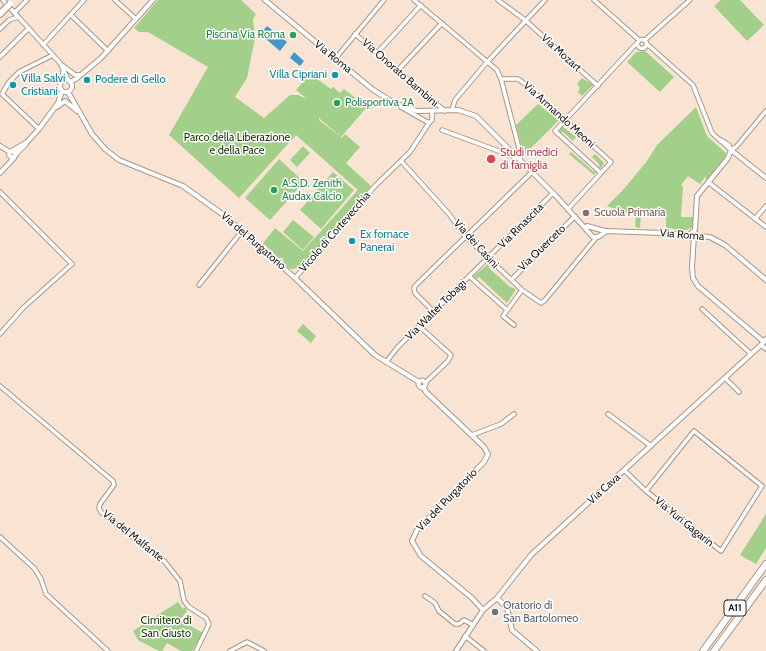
<!DOCTYPE html>
<html>
<head>
<meta charset="utf-8">
<style>
	body { margin:0 }
	canvas { display:block; background:#f9e4d4 }
</style>
</head>
<body>
<canvas width="766" height="651"></canvas>
<script>
const ctx = document.querySelector('canvas').getContext('2d');
ctx.lineJoin = 'round';
function paint(path, color) { ctx.fillStyle = color; ctx.fill(path, 'evenodd'); }
const shape = rows => new Path2D(rows.map(r => 'M' + r).join(''));
function strokePath(path, color, width, dash) { ctx.strokeStyle = color; ctx.lineWidth = width; ctx.lineCap = dash ? 'butt' : 'round'; ctx.setLineDash(dash || []); ctx.stroke(path); }
function write(font, color, halo, rows, align = 'center') {
  ctx.font = font + ' Cabin,sans-serif'; ctx.lineWidth = 3; ctx.setLineDash([]); ctx.textBaseline = 'middle'; ctx.strokeStyle = halo; ctx.fillStyle = color; for (const [text, x, y, turn = 0] of rows) {
    ctx.save(); ctx.translate(x, y); ctx.rotate((+turn || 0) * Math.PI / 180); ctx.textAlign = isNaN(turn) ? turn : align; if (halo) ctx.strokeText(text, 0, 0); ctx.fillText(text, 0, 0); ctx.restore();
  }
}
paint(shape([
	[158,0,241,0,256,14,253,19,255,38,247,78,235,97,264,118,290,95,298,95,307,99,296,90,310,74,331,89,333,87,340,93,344,89,367,107,341,137,319,118,319,120,342,138,345,134,360,147,346,163,371,186,311,258,300,268,290,269,263,243,275,228,303,251,358,190,296,135,239,198,169,135,208,67,148,32,139,32,134,28],
	[721,0,740,0,764,25,747,41,714,6],
	[645,51,674,77,660,92,627,62,636,52],
	[582,78,593,85,582,96,578,92,580,88,577,84],
	[538,104,559,120,524,155,516,125],
	[696,107,707,136,726,153,725,157,707,179,705,177,700,184,688,176,681,185,683,186,681,217,693,217,693,227,686,230,666,228,666,216,641,215,640,228,635,227,636,214,625,213,607,206,623,190,647,161,657,145],
	[562,126,576,137,573,141,563,132,561,133,559,132],
	[303,146,310,153,297,167,290,160],
	[571,152,593,171,594,171,596,173,594,175,569,154],
	[595,154,604,163,601,168,598,167,600,165,592,157],
	[279,159,304,182,270,220,245,198],
	[333,172,354,190,321,229,300,210],
	[293,220,314,237,303,250,283,232],
	[488,264,489,268,510,287,516,289,507,303,479,277,476,279,474,276],
	[303,324,316,336,311,343,297,331],
	[766,514,766,548,756,564,740,555],
	[178,602,183,609,185,607,187,611,180,620,203,633,192,651,181,651,167,643,162,651,159,651,138,640,133,631]
]), '#a2cf89');
paint(shape([
	[267,26,287,42,280,51,260,34],
	[294,52,304,61,300,66,290,58]
]), '#4497ca');
const minor = shape([
	[3,0,60,63,69,81],
	[115,0,136,19],
	[414,0,497,70,501,79,520,152,520,159,442,130],
	[498,0,525,20,598,86],
	[594,0,639,40],
	[14,13,27,0],
	[71,15,108,51],
	[0,29,9,20,18,17],
	[355,34,445,111],
	'637.5 44a4.5 4.5 0 1 1 9 0a4.5 4.5 0 1 1-9 0Z',
	[645,40,690,0],
	[647,44,693,85,712,133,731,150],
	[43,45,84,0],
	[377,53,421,5],
	[0,57,28,29],
	[335,59,384,0],
	[62,65,75,75,80,75],
	[398,70,442,23],
	[63,71,63,81],
	[501,79,518,79,525,84,611,162,568,209],
	[401,107,429,123,432,120,432,112],
	[452,110,455,100,488,61,545,0],
	[39,129,2,94,9,82,19,72,53,55],
	[721,140,729,145,731,150],
	[731,150,736,147,766,111],
	[401,161,449,214,465,236,522,290,503,316,514,325],
	[601,173,555,131,637,43],
	[708,182,766,227],
	[0,192,72,264,23,308,0,334],
	[755,219,766,206],
	[470,277,506,309],
	[295,278,375,186,410,152,429,123],
	[511,280,575,216],
	[199,285,242,231],
	[522,290,541,303,545,300,596,238],
	[702,309,751,354],
	[434,312,415,293,414,288,416,285,532,172],
	[419,326,451,355,448,361,425,383],
	[761,345,766,349],
	[386,362,398,347,553,193],
	[725,378,739,392],
	[0,386,113,481,114,485,100,504,99,508,101,512,165,562,180,581,184,601,189,607,206,618,209,624,196,651],
	[608,414,651,446],
	[472,435,501,424,514,414],
	[625,471,646,491,721,551,762,486,694,431,646,491],
	[0,537,34,568,41,579,46,594,108,651],
	[425,596,435,603,439,611,455,624,459,624,464,620,473,625],
	[465,636,484,651],
	[230,651,247,642,264,651]
]);
const tertiary = shape([
	[265,0,372,89,394,103,417,111,458,110,476,116,556,196,593,237,598,237,607,231],
	'60 86a6 6 0 1 1 12 0a6 6 0 1 1-12 0Z',
	[70,82,76,79,101,58,153,0],
	[68,92,92,134,105,149,119,160,183,186,225,216,295,278,375,355,419,382],
	[57,107,65,101,77,111],
	[0,146,10,152],
	[13,151,16,155,12,158,9,155,10,152,27,142,39,129,58,103,62,91],
	[16,154,26,144],
	[0,173,14,158],
	[587,226,605,231,662,233,710,237,725,245,766,280],
	[690,234,695,230,697,196,728,158,731,150,766,178],
	[694,235,692,267,693,278,698,286,764,342],
	'418.5 384a3.5 3.5 0 1 1 7 0a3.5 3.5 0 1 1-7 0Z',
	[423,387,426,392,484,447,488,454,484,462,417,530,412,541,421,556,472,598,483,610],
	[497,598,507,608,512,630,537,651],
	[456,651,483,610,497,598,531,555,761,345,766,339]
]);
const trunk = shape([
	[0,14,7,7]
]);
const motorway = shape([
	[703,651,766,564],
	[714,651,766,580]
]);
strokePath(minor, '#a89586', 5.5);
strokePath(tertiary, '#a89586', 6);
strokePath(trunk, '#a89586', 8);
strokePath(motorway, '#a89586', 8);
strokePath(minor, '#fff', 3.5);
strokePath(tertiary, '#fff', 4);
strokePath(trunk, '#fff', 5.5);
strokePath(motorway, '#fff', 6);
const trunkBridge = shape([
	[7,7,10,4]
]);
strokePath(trunkBridge, '#a89586', 8, []);
strokePath(trunkBridge, '#fff', 5.5);
for (const [x, y, r, color] of [
	[293,35,4,"#2e9e5b"],
	[335,75,4,"#0f9aa8"],
	[87,80,4,"#0f9aa8"],
	[13,85,4,"#0f9aa8"],
	[337,103,4,"#2e9e5b"],
	[491,159,5,"#e0444e"],
	[274,190,4,"#2e9e5b"],
	[586,213,4,"#8d6e63"],
	[352,241,4,"#0f9aa8"],
	[495,612,4,"#6b7280"]
]) { const dot = new Path2D(); dot.arc(x, y, r, 0, 2 * Math.PI); ctx.fillStyle = color; ctx.fill(dot); strokePath(dot, '#fff', 1.5); }
for (const [x, y, w] of [
	[735,608,22]
]) { const box = new Path2D(); box.roundRect(x - w / 2, y - 8, w, 16, 3); ctx.fillStyle = '#fff'; ctx.fill(box); strokePath(box, '#2a221d', 1); }
write('bold 10px', '#2a221d', null, [
	["A11",735,608]
]);
write('11px', '#27864d', '#fff', [
	["Piscina Via Roma",285,35,"right"],
	["Polisportiva 2A",345,103],
	["A.S.D. Zenith",282,184],
	["Audax Calcio",282,197]
], 'left');
write('11px', '#2a221d', '#fff', [
	["Via Mozart",561,53,42],
	["Via Roma",333,57,39],
	["Via Onorato Bambini",400,73,41],
	["Via Armando Meoni",559,115,42],
	["Via Rinascita",521,226,-45],
	["Vicolo di Cortevecchia",335,232,-49],
	["Via Roma",682,235,5],
	["Via del Purgatorio",253,241,41],
	["Via dei Casini",476,244,48],
	["Via Querceto",542,248,-44],
	["Via Walter Tobagi",436,310,-45],
	["Via Cava",604,489,-42],
	["Via del Purgatorio",447,500,-46],
	["Via Yuri Gagarin",684,522,39],
	["Via del Malfante",133,536,39]
]);
write('11px', '#0d838f', '#fff', [
	["Villa Cipriani",327,75,"right"],
	["Villa Salvi",21,79],
	["Cristiani",21,92],
	["Podere di Gello",95,80],
	["Ex fornace",360,235],
	["Panerai",360,248]
], 'left');
write('11px', '#183602', '#fff', [
	["Parco della Liberazione",237,138],
	["e della Pace",237,151],
	["Cimitero di",166,621],
	["San Giusto",166,634]
]);
write('11px', '#be3a42', '#fff', [
	["Studi medici",500,153],
	["di famiglia",500,166]
], 'left');
write('11px', '#785e54', '#fff', [
	["Scuola Primaria",594,213]
], 'left');
write('11px', '#5b616d', '#fff', [
	["Oratorio di",503,606],
	["San Bartolomeo",503,619]
], 'left');
</script>
</body>
</html>
